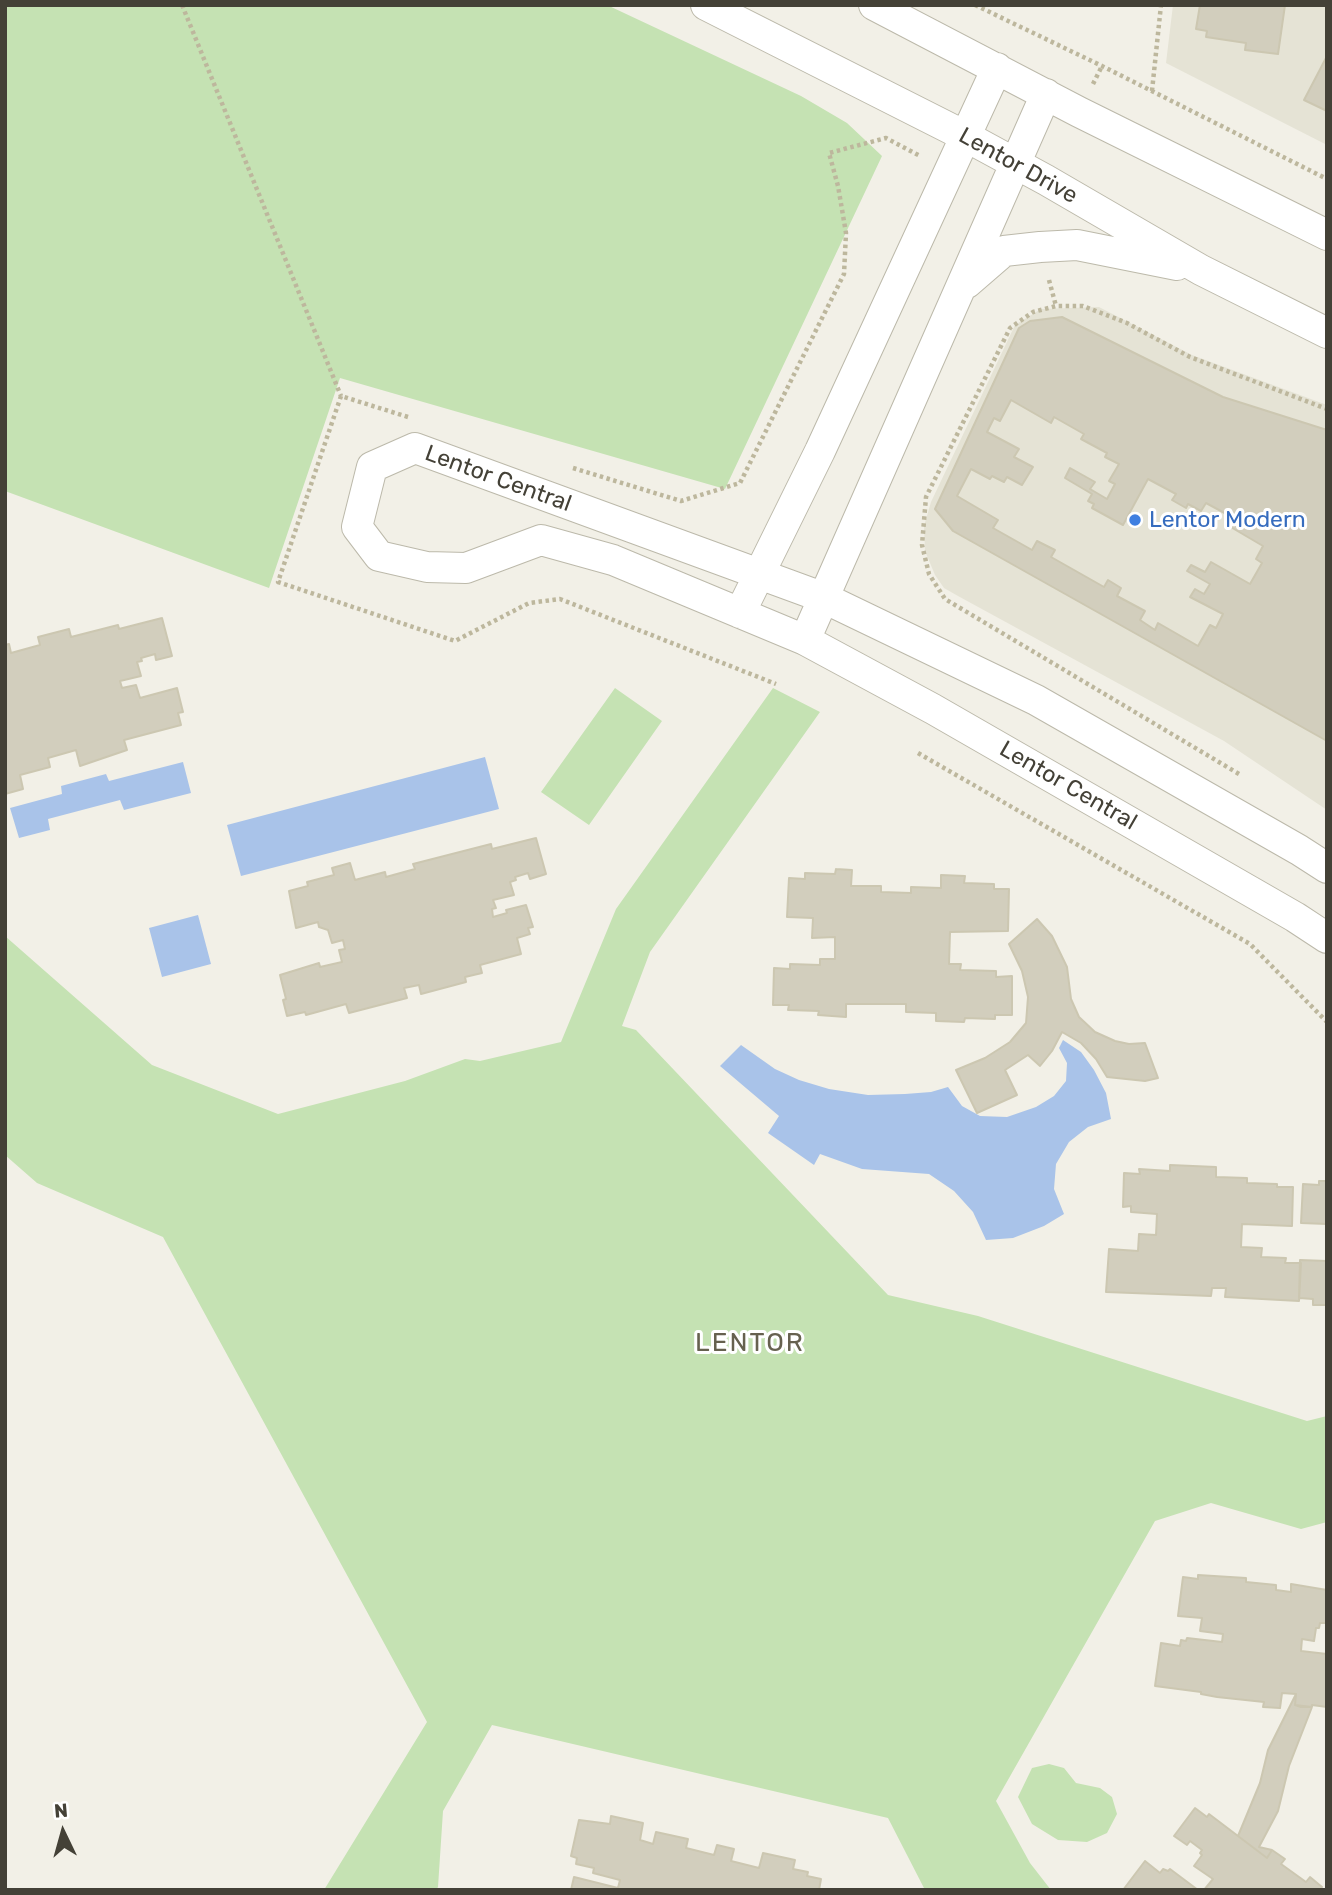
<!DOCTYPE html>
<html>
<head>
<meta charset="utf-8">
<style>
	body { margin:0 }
	#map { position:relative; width:1332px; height:1895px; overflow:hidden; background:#f2f0e7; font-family:Rubik,sans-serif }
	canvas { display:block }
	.frame { position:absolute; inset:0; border:7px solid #444137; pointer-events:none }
	.north { position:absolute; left:28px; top:1797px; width:70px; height:70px; -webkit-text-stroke:5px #fff; paint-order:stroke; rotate:355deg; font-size:19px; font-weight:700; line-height:28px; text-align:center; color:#444137 }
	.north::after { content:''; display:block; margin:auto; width:24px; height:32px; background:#444137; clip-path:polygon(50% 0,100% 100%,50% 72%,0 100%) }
</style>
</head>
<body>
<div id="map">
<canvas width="1332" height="1895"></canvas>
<div class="frame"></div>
<div class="north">N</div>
</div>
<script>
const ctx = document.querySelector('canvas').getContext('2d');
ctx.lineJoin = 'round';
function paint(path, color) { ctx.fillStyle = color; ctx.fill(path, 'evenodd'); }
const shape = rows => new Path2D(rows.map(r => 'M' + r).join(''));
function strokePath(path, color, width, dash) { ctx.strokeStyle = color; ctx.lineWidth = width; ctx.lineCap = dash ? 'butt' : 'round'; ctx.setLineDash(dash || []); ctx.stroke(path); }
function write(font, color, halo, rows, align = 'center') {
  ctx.font = font + ' Rubik,sans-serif'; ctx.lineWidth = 6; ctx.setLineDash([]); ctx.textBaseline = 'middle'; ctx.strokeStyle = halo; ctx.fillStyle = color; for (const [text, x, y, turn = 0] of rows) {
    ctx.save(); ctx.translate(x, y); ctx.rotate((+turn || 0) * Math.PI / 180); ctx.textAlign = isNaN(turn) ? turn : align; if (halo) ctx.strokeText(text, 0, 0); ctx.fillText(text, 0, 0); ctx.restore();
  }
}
paint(shape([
	[1173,5,1327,5,1327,145,1166,63],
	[1099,307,1192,355,1327,405,1327,810,1224,741,958,596,944,588,935,575,925,551,924,526,931,502,1015,325,1041,309]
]), '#e5e3d5');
paint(shape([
	[5,5,607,5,801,96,847,123,882,156,725,489,340,378,269,588,5,491],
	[615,688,662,721,589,825,541,792],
	[773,688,820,712,650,952,622,1026,636,1030,888,1295,978,1316,1307,1421,1327,1416,1327,1522,1301,1529,1211,1503,1155,1521,996,1801,1030,1863,1051,1890,925,1890,888,1818,492,1725,443,1811,438,1887,436,1890,324,1890,427,1722,163,1237,37,1183,5,1155,5,936,152,1065,278,1114,405,1081,465,1059,480,1061,561,1042,616,909],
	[1049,1764,1064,1768,1076,1783,1100,1788,1112,1797,1117,1814,1107,1833,1087,1842,1058,1840,1032,1824,1018,1797,1032,1768]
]), '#c5e2b3');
paint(shape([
	[485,757,499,809,241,876,227,825],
	[183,762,191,793,124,810,120,800,48,819,50,830,19,838,10,808,62,794,61,786,106,774,109,781],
	[198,915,211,964,162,977,149,928],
	[1063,1040,1081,1052,1094,1070,1106,1093,1111,1119,1088,1127,1069,1142,1056,1164,1054,1189,1064,1214,1044,1226,1013,1238,986,1240,973,1212,954,1191,929,1174,862,1169,820,1154,814,1165,768,1133,779,1116,720,1066,741,1045,775,1069,799,1080,829,1089,868,1095,905,1094,931,1092,948,1087,962,1106,980,1116,1007,1117,1036,1107,1054,1096,1066,1081,1067,1063,1059,1048]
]), '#a9c3e9');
const building = shape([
	[1200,5,1285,5,1278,54,1245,50,1246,43,1206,37,1207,31,1196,29,1200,5],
	[1327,56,1327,111,1304,100,1327,56],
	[1062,317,1223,397,1327,430,1327,741,953,531,935,509,1019,328,1030,321,1062,317],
	[1011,400,1051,423,1054,417,1084,434,1081,439,1107,453,1105,457,1119,464,1109,481,1115,484,1107,499,1090,489,1095,482,1070,468,1065,478,1092,494,1088,501,1094,504,1092,508,1123,525,1148,479,1176,494,1172,500,1186,508,1188,504,1201,511,1206,503,1232,517,1229,526,1263,546,1256,559,1262,563,1250,584,1211,562,1205,572,1191,565,1187,571,1210,584,1204,594,1195,589,1190,597,1223,614,1216,628,1210,625,1198,646,1158,623,1155,630,1140,620,1145,611,1117,596,1121,588,1108,580,1104,587,1051,557,1055,550,1037,541,1032,550,993,528,998,520,957,496,971,469,990,479,992,476,1004,482,1007,477,1022,485,1033,467,1014,457,1019,449,987,432,994,418,1000,421,1011,400],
	[162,618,172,656,156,660,155,654,141,658,142,661,137,662,141,676,120,681,122,688,136,685,140,698,177,688,183,712,178,713,181,725,124,740,127,750,80,766,76,750,48,758,50,767,20,775,23,789,5,794,5,645,9,644,11,653,40,645,38,637,69,629,71,637,118,625,119,629,162,618],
	[536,838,546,874,530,879,528,873,515,877,516,880,510,882,514,895,493,900,496,908,492,909,493,917,507,913,506,910,526,905,533,927,528,928,530,934,517,938,521,954,480,965,482,973,465,977,466,982,421,994,419,985,404,988,407,998,349,1013,346,1004,306,1015,305,1012,287,1016,283,1000,286,999,280,975,319,963,320,967,342,962,339,950,345,949,343,940,332,943,328,930,319,927,318,922,296,928,289,891,308,886,307,882,334,875,332,868,350,863,355,880,385,872,386,877,415,869,413,864,491,844,492,849,536,838],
	[836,869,852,870,851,886,881,886,881,892,911,893,911,887,941,888,941,875,965,876,964,883,994,884,994,889,1009,889,1008,931,950,932,949,964,961,964,960,970,996,971,996,977,1012,976,1012,1015,995,1015,995,1019,965,1018,964,1022,936,1021,936,1013,906,1012,906,1004,846,1004,846,1017,818,1015,819,1011,788,1010,789,1005,773,1005,774,968,790,969,790,964,820,965,820,959,835,959,835,937,812,938,813,918,787,917,789,878,805,879,805,873,835,874,836,869],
	[1037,919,1052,936,1067,967,1071,999,1079,1017,1095,1032,1115,1041,1129,1044,1145,1043,1158,1078,1145,1081,1107,1077,1096,1059,1081,1043,1062,1032,1052,1051,1040,1066,1028,1055,1005,1070,1017,1095,977,1113,956,1070,985,1058,1010,1042,1026,1023,1028,997,1022,971,1009,944,1037,919],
	[1170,1165,1216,1167,1216,1177,1247,1178,1247,1183,1277,1184,1277,1187,1293,1187,1292,1226,1242,1224,1241,1247,1262,1248,1261,1257,1286,1258,1285,1263,1301,1263,1299,1301,1225,1297,1226,1288,1212,1288,1211,1296,1106,1292,1109,1249,1138,1251,1139,1234,1156,1235,1157,1214,1131,1212,1131,1206,1123,1207,1124,1173,1140,1174,1139,1169,1170,1171,1170,1165],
	[1319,1181,1327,1181,1327,1224,1301,1223,1303,1184,1319,1185,1319,1181],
	[1300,1260,1327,1261,1327,1305,1313,1305,1313,1299,1299,1298,1300,1260],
	[1198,1575,1246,1578,1246,1582,1276,1585,1276,1590,1291,1592,1291,1584,1327,1590,1327,1623,1320,1623,1319,1628,1316,1628,1314,1641,1302,1639,1301,1651,1327,1654,1327,1707,1312,1705,1312,1707,1301,1707,1295,1705,1296,1694,1282,1693,1280,1708,1263,1707,1264,1702,1217,1697,1201,1694,1201,1692,1155,1686,1161,1643,1180,1646,1181,1640,1186,1641,1187,1638,1222,1642,1223,1634,1200,1631,1202,1618,1178,1616,1183,1577,1198,1579,1198,1575],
	[1296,1694,1295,1705,1312,1707,1289,1766,1278,1811,1259,1847,1272,1850,1267,1858,1238,1836,1260,1783,1268,1750,1296,1694],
	[1195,1808,1207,1817,1209,1814,1267,1858,1272,1850,1285,1859,1281,1864,1306,1882,1310,1877,1322,1887,1320,1890,1204,1890,1213,1879,1194,1866,1202,1855,1200,1853,1202,1850,1190,1841,1187,1845,1174,1836,1195,1808],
	[611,1816,643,1823,640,1840,653,1844,656,1832,688,1839,686,1848,714,1855,717,1845,734,1849,731,1861,759,1868,763,1853,795,1860,793,1869,808,1872,807,1876,821,1879,819,1890,571,1890,574,1877,618,1888,620,1880,593,1873,594,1868,576,1864,577,1858,571,1856,579,1820,610,1824,611,1816],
	[1145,1861,1160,1873,1163,1869,1168,1871,1170,1869,1198,1890,1123,1890,1145,1861]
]);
paint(building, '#d2cebd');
strokePath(building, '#ccc7b1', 2);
const minor = shape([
	[706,5,965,136,1046,180,1201,270,1327,333],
	[874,5,1079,112,1327,235],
	[967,283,1004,251,1040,247,1077,245,1177,265],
	[740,613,820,451,997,68],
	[805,640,1046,94],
	[1327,868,1299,850,1036,700,822,597,415,448,372,467,357,527,379,556,427,567,466,568,541,540,613,560,805,640,933,709,1295,917,1327,938]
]);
strokePath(minor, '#bcb9aa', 32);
strokePath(shape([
	[182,5,341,396],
	[975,5,1102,66,1327,179],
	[1093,84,1102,66],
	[1152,91,1161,5],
	[1049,280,1056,306],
	[408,417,341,396,278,582,455,641,529,603,560,599,776,684],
	[573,468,681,501,740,483,844,274,846,233,838,186,829,153,886,138,920,156],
	[918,753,1250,944,1327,1022],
	[1239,774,945,599,929,574,922,545,926,497,1010,328,1033,312,1056,306,1083,306,1127,323,1190,357,1327,409]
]), '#bdb79d', 4.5, [3.5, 3.5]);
strokePath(minor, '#fff', 30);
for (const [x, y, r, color] of [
	[1135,520,7,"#3f7fe0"]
]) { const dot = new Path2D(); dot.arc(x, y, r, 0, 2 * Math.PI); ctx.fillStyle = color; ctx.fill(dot); strokePath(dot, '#fff', 2.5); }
write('23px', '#444137', '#fff', [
	["Lentor Drive",1018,166,29],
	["Lentor Central",498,479,20],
	["Lentor Central",1068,786,30]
]);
write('23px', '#366cbe', '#fff', [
	["Lentor Modern",1149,520]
], 'left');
ctx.letterSpacing = '2px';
write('26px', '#66614f', '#fff', [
	["LENTOR",750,1343]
]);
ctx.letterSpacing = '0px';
</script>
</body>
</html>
